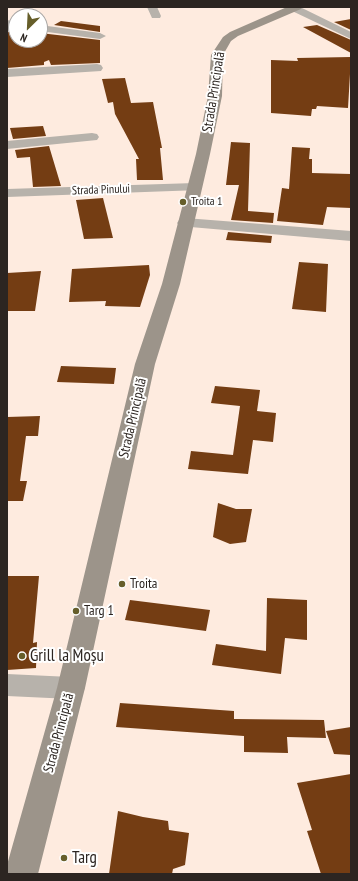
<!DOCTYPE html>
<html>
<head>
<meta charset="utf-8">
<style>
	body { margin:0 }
	#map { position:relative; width:358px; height:881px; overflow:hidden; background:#feebdf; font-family:"PT Sans Narrow",sans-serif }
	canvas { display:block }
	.frame { position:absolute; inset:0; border:8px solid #2c2521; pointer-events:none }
	.north { position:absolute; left:8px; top:8px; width:40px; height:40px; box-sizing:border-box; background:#fff; border:1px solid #aba8a6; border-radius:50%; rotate:204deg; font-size:11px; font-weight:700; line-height:16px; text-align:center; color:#2c2521 }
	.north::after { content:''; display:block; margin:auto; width:14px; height:18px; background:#665e2a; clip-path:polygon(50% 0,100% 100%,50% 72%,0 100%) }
</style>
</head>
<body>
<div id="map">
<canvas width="358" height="881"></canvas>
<div class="frame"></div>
<div class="north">N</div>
</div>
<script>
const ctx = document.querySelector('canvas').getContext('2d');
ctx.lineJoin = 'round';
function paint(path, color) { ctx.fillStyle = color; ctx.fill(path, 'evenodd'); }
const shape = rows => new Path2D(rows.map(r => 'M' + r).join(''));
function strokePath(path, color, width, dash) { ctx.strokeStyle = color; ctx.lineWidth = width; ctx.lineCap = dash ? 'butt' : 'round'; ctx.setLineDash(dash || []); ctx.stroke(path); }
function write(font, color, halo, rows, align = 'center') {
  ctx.font = font + ' "PT Sans Narrow",sans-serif'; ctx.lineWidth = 4; ctx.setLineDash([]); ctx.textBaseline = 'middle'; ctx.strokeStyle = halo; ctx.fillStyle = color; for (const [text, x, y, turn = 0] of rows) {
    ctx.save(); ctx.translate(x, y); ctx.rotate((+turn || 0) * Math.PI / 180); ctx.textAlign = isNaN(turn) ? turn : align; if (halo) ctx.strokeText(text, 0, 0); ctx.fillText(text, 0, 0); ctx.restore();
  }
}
paint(shape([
	[351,19,351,30,334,22],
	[61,21,100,26,100,32,54,25],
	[317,25,351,40,351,53,303,27],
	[7,32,16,32,16,40,40,40,40,33,100,40,100,63,51,65,49,60,44,62,44,65,7,68],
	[351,57,348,108,317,106,316,109,312,109,311,116,271,113,271,60,298,61,297,58],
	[125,78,131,103,153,102,162,148,160,148,163,180,137,180,136,159,139,159,115,114,113,102,108,103,102,79],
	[43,126,46,136,13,139,10,128],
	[231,142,250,143,248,211,274,213,273,223,231,220,239,185,226,185],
	[49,146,61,186,33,187,30,157,17,158,15,150],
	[292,147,310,148,309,159,312,159,312,173,351,174,351,208,327,207,323,225,277,221,282,188,289,189],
	[103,198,113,238,84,239,76,200],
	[228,232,272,236,271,243,226,240],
	[299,262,328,264,326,312,292,309],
	[149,265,150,275,140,307,105,306,106,301,69,302,72,269],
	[41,271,35,311,7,311,7,273],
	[61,366,116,368,114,384,57,382],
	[215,386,260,390,257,411,276,413,273,442,253,440,248,474,188,469,191,451,233,455,240,406,211,403],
	[40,416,38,436,26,436,20,481,27,481,23,501,7,501,7,417],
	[218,503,236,509,252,509,246,542,230,544,213,537],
	[7,576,39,576,33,643,37,642,36,668,7,670],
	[267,598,307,600,307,640,285,638,281,674,212,665,216,644,266,651],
	[130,600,210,610,206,631,125,620],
	[120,703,234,711,234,719,324,720,326,738,287,737,288,753,244,752,244,736,116,727],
	[351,727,351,755,334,754,326,731],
	[351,774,351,874,321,874,307,831,312,830,297,783],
	[118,811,143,817,168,821,169,830,189,833,185,865,173,869,172,874,109,874]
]), '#743d13');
paint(shape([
	[147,7,157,7,161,16,160,18,152,18,147,7],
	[289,7,300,7,351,32,351,39,290,10,289,7],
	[7,20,16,22,16,28,7,26,7,20],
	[40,25,100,33,106,36,100,39,40,31,40,25],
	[97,64,101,65,103,68,101,71,7,77,7,69,97,64],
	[92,133,97,134,99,137,97,140,7,149,7,141,92,133],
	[195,183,200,184,202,187,200,190,7,197,7,189,195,183],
	[185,218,351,231,351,241,179,226,177,223,179,220,185,218],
	[7,674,71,677,81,680,85,688,81,696,71,699,7,696,7,674]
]), '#b7b2ab');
paint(shape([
	[287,7,302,7,301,9,238,36,231,41,223,55,222,96,210,154,180,284,155,364,85,688,38,874,7,874,7,865,57,688,135,364,162,284,196,154,208,96,211,55,223,37,230,32,287,7]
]), '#9c948a');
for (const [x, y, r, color] of [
	[183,202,4,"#665e2a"],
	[122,584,4,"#665e2a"],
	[76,611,4,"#665e2a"],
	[22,656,4,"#665e2a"],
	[64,858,4,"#665e2a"]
]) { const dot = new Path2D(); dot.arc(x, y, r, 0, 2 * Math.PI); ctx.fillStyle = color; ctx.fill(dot); strokePath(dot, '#fff', 1.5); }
write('12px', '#2c2521', '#fff', [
	["Strada Pinului",101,190,-2]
]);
write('12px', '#2c2521', '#fff', [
	["Troita 1",191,202]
], 'left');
write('14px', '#2c2521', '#fff', [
	["Strada Principală",214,92,-81],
	["Strada Principală",133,418,-77],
	["Strada Principală",59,733,-75]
]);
write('14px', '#2c2521', '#fff', [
	["Troita",130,584],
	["Targ 1",84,611]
], 'left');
write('17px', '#2c2521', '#fff', [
	["Grill la Moșu",30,656],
	["Targ",72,858]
], 'left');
</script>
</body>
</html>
